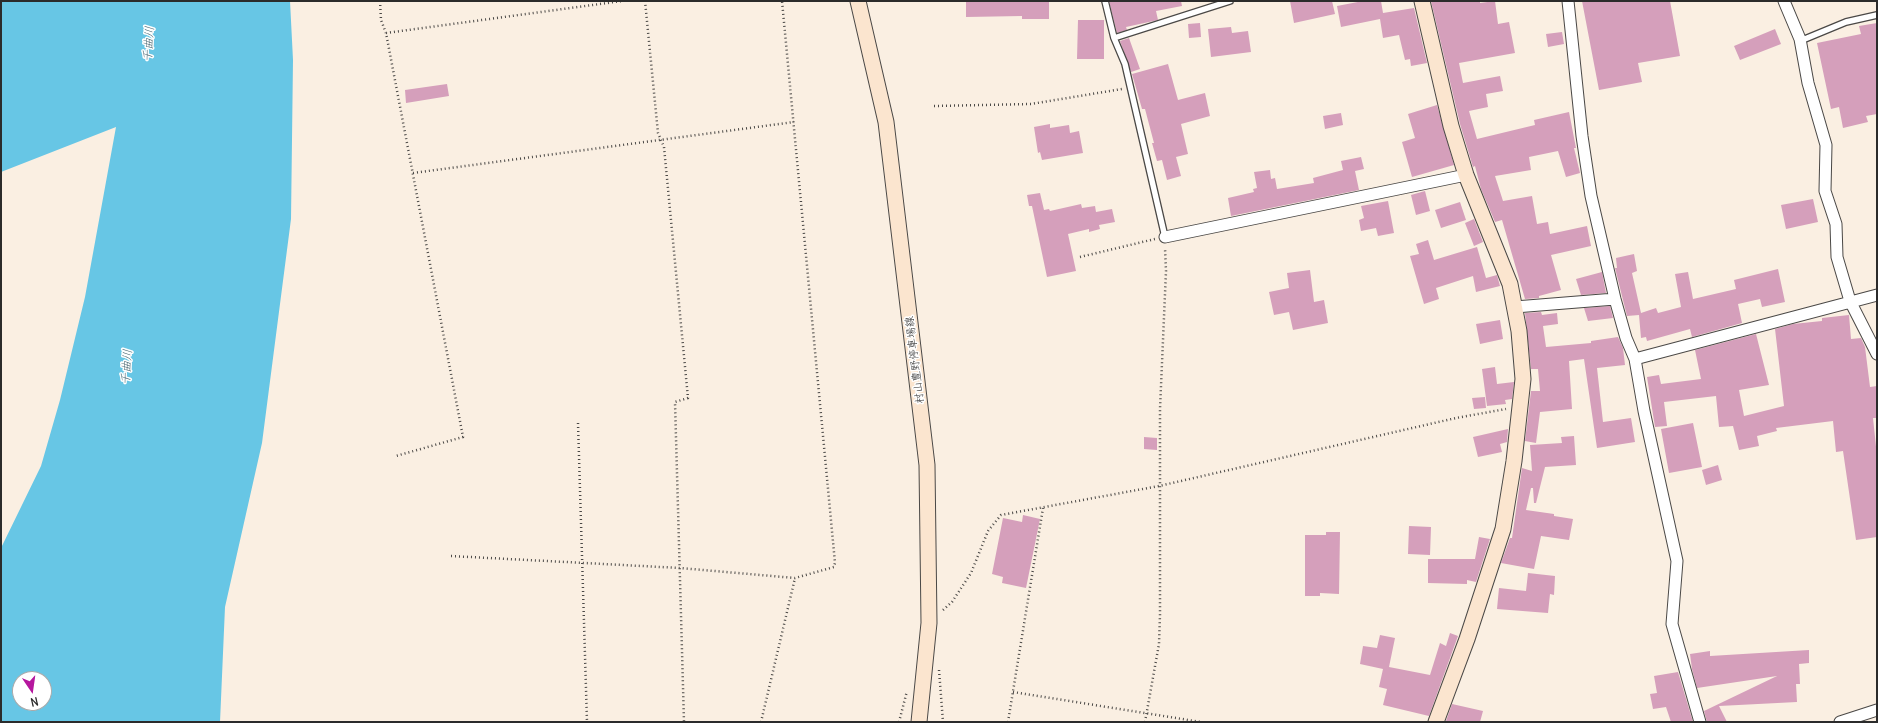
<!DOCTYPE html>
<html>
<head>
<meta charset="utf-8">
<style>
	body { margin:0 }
	#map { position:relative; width:1878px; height:723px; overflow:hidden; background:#faefe2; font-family:Delius,sans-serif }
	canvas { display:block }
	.frame { position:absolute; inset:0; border:2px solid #2b2b2b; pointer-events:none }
	.north { position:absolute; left:12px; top:671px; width:40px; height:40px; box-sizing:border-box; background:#fff; border:1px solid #aaa; border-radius:50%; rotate:167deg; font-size:11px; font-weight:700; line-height:16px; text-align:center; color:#2b2b2b }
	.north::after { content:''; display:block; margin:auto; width:14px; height:18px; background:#b5179e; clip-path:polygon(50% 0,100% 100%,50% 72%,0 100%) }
</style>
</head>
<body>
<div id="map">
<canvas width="1878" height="723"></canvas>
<div class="frame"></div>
<div class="north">N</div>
</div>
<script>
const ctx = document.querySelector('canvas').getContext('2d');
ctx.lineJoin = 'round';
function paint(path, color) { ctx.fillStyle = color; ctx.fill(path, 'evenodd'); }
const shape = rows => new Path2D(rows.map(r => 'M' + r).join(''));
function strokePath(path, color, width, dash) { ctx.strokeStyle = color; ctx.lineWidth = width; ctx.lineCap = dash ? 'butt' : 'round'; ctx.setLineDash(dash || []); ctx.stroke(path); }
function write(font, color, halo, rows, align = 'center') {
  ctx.font = font + ' Delius,"Klee One",sans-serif'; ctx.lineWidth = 3; ctx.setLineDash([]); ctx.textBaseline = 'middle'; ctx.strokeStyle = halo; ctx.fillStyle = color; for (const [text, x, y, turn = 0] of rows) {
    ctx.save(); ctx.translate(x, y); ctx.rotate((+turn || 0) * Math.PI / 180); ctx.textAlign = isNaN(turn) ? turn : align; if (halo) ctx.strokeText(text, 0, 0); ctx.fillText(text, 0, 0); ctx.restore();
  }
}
paint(shape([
	[1,1,290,1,293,60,291,219,262,443,225,607,220,722,1,722,1,548,41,466,60,400,85,297,116,127,1,172],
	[20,679,44,679,44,703,20,703]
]), '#67c6e5');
paint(shape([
	[966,1,1049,1,1049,19,1022,19,1022,16,966,17],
	[1109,1,1181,1,1182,6,1156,11,1158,20,1126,27,1127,30,1117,33],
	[1290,1,1332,1,1335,14,1294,23],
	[1363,1,1381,1,1383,13,1414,8,1427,63,1411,66,1410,59,1405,60,1399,35,1383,38,1380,19,1341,27,1337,6],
	[1431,1,1480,1,1480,3,1495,1,1498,24,1509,22,1515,53,1459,63,1463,83,1500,76,1503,91,1486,94,1488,107,1469,111,1477,139,1535,125,1534,120,1569,112,1576,148,1574,148,1580,173,1566,177,1558,151,1529,157,1531,170,1495,176,1503,201,1532,196,1537,224,1548,222,1550,234,1587,226,1591,246,1551,255,1561,290,1539,296,1539,298,1525,299,1502,220,1495,222,1481,189,1475,166,1473,167,1460,124],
	[1582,1,1670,1,1680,56,1638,63,1642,82,1599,90],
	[1078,20,1104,20,1104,59,1077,59],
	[1200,23,1201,37,1189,38,1188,24],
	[1877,23,1877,114,1866,116,1868,122,1843,128,1839,107,1831,109,1817,43,1861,34,1859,26],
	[1231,27,1232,33,1248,31,1251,52,1211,57,1208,29],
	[1775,29,1781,44,1740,60,1734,46],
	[1562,32,1564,44,1548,47,1546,34],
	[1129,38,1140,69,1131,72,1120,41],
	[1168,64,1178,100,1205,93,1210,116,1181,124,1188,154,1176,157,1181,176,1167,180,1162,160,1157,161,1152,143,1154,143,1145,109,1142,109,1132,74],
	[447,84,449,96,406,103,405,90],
	[1437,105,1454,165,1412,177,1402,142,1415,138,1408,114],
	[1341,113,1343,125,1325,129,1323,116],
	[1050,124,1050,128,1069,125,1070,133,1079,131,1083,153,1042,160,1040,152,1038,153,1034,127],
	[1361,157,1364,169,1355,171,1359,190,1231,216,1228,198,1254,192,1253,189,1257,188,1254,172,1270,170,1271,179,1275,178,1277,189,1314,183,1313,178,1343,170,1341,161],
	[1425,191,1430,211,1416,215,1411,195],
	[1040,193,1044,210,1049,209,1050,211,1081,204,1082,208,1095,206,1096,212,1112,209,1115,222,1099,225,1100,229,1089,232,1089,229,1068,234,1076,271,1047,277,1032,206,1029,206,1027,195],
	[1813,199,1818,222,1786,229,1781,205],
	[1388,201,1394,233,1378,236,1376,228,1361,231,1359,220,1364,218,1361,206],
	[1460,202,1466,220,1441,228,1435,210],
	[1474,219,1483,242,1474,246,1465,223],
	[1428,240,1434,260,1477,247,1486,278,1497,275,1500,286,1476,292,1473,276,1436,288,1439,299,1424,304,1410,256,1419,254,1416,244],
	[1634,254,1637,271,1632,273,1641,313,1656,308,1658,313,1681,307,1675,274,1688,272,1693,299,1736,289,1734,280,1778,269,1785,302,1762,307,1760,299,1738,304,1742,323,1692,337,1690,329,1647,341,1646,337,1641,338,1639,315,1627,316,1615,268,1617,268,1616,258],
	[1310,270,1314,302,1324,300,1328,323,1293,330,1289,312,1274,315,1269,292,1289,288,1287,273],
	[1602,272,1606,293,1581,295,1576,279],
	[1610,306,1613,318,1588,321,1584,308],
	[1541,312,1542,315,1557,313,1558,324,1543,326,1546,347,1591,343,1591,341,1618,337,1623,348,1625,365,1597,368,1603,422,1631,418,1635,442,1597,448,1584,359,1569,361,1572,409,1540,412,1536,443,1525,441,1531,391,1540,391,1538,369,1531,369,1525,313],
	[1849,315,1851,339,1861,338,1865,347,1870,387,1877,386,1877,418,1873,418,1877,456,1877,537,1856,540,1843,451,1836,452,1833,421,1776,428,1777,431,1757,436,1759,446,1739,450,1733,426,1719,427,1716,396,1664,402,1667,426,1655,427,1647,377,1659,375,1661,384,1701,379,1695,350,1756,334,1769,385,1739,390,1744,416,1784,406,1775,329,1793,324,1822,321,1822,318],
	[1500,320,1503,339,1480,344,1476,324],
	[1495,367,1497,384,1514,382,1512,399,1505,400,1506,404,1487,406,1482,369],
	[1485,397,1486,408,1474,409,1472,398],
	[1693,423,1702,467,1669,473,1661,429],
	[1508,429,1507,442,1500,444,1502,452,1478,457,1473,437],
	[1574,436,1576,465,1545,467,1536,503,1534,503,1533,488,1531,488,1526,510,1554,514,1554,516,1573,519,1569,540,1541,536,1534,569,1501,563,1510,538,1512,538,1522,468,1532,471,1530,445,1562,443,1561,437],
	[1144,437,1157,438,1157,450,1144,449],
	[1718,465,1722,480,1706,485,1702,470],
	[1023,515,1040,519,1026,588,1002,583,1003,577,992,574,1003,518,1022,522],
	[1409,526,1431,527,1430,555,1408,554],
	[1326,532,1340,532,1339,594,1320,593,1320,596,1305,596,1305,535,1326,535],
	[1479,537,1490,539,1476,582,1467,580,1467,584,1428,583,1428,559,1475,559],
	[1528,573,1555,576,1554,595,1550,594,1548,613,1497,609,1499,588,1526,591],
	[1450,633,1458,636,1429,716,1383,705,1387,689,1379,687,1383,669,1360,664,1363,646,1377,648,1380,635,1395,638,1389,667,1430,675,1440,643,1446,646],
	[1809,650,1809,663,1799,664,1800,684,1796,684,1797,702,1719,706,1727,722,1707,722,1704,711,1777,676,1697,688,1692,669,1690,654,1710,651,1710,656],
	[1678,672,1693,722,1671,722,1666,707,1653,709,1650,694,1657,693,1654,676],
	[1452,704,1483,711,1480,722,1446,721]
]), '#d59fbb');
const lane = shape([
	[1105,1,1114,38,1125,64,1165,237],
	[1114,38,1230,1],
	[1800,41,1846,22,1877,15]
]);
const street = shape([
	[1568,1,1582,136,1591,196,1615,299,1626,338,1635,359,1644,411,1677,561,1672,624,1700,722],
	[1784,1,1800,39,1808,83,1826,145,1825,191,1836,224,1837,257,1850,301,1877,354],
	[1165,237,1466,175],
	[1515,307,1615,299],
	[1635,359,1877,295],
	[1840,722,1877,710]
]);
const secondary = shape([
	[858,1,886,122,927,465,929,623,919,722],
	[1422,1,1451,126,1466,175,1510,284,1519,331,1523,379,1514,461,1503,529,1467,639,1436,722]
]);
strokePath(lane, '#4a4846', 8);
strokePath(street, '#4a4846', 13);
strokePath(secondary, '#4a4846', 17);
strokePath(shape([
	[380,1,381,20,386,33,463,437,396,456],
	[645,1,658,133,664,147,688,398,675,402,684,722],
	[386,33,622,1],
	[934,106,1031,104,1122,89],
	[413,173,794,122],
	[1080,257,1155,239],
	[578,423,587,722],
	[451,556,680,568,795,578,834,567,835,563,782,1],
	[943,610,952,602,971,573,988,531,1001,515,1159,486,1456,418,1506,409],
	[939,670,943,722],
	[1013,692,1201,722],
	[761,722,795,578],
	[899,722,907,691],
	[1008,722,1043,508],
	[1145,722,1159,644,1160,615,1160,409,1166,271,1165,248]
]), '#4a4846', 2.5, [1, 3]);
strokePath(lane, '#fff', 5.5);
strokePath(street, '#fff', 11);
strokePath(secondary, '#fbe5cf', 15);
write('11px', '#2b2b2b', '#fff', [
	["村山豊野停車場線",915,360,-97]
]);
write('italic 12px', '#40616c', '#fff', [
	["千曲川",149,44,-86],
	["千曲川",127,367,-86]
]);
</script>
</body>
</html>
